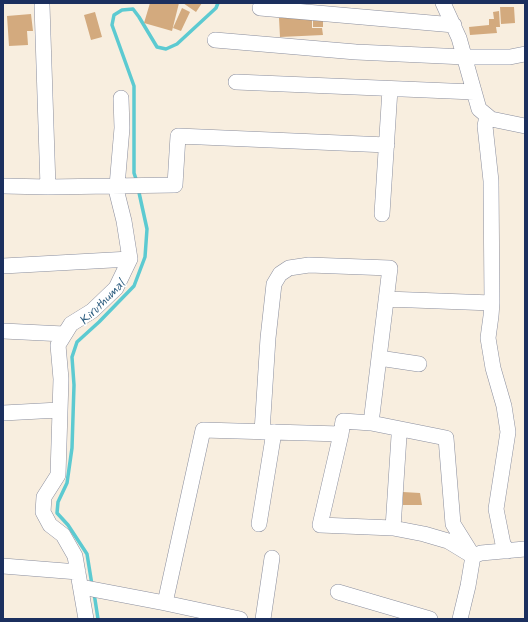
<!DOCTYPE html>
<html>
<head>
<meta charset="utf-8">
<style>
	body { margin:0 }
	#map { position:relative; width:528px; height:622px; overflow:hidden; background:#f8eedf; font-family:Mynerve,sans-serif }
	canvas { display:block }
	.frame { position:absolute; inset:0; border:4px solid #1b2f5e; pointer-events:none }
</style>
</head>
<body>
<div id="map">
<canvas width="528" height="622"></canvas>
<div class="frame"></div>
</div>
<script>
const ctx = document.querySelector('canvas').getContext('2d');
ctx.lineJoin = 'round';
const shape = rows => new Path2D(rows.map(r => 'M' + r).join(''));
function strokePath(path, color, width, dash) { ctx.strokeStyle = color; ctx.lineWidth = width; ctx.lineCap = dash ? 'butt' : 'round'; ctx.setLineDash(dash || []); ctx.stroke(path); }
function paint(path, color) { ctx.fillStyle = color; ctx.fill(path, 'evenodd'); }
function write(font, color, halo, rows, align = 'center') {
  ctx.font = font + ' Mynerve,sans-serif'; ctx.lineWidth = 3; ctx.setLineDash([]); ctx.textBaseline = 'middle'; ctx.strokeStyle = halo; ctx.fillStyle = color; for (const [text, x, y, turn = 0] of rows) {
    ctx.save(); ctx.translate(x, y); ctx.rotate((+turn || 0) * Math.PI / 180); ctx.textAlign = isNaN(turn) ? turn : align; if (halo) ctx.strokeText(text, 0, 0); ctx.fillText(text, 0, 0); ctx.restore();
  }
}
strokePath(shape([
	[137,182,134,173,134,86,112,25,114,15,122,10,133,9,139,17,157,47,166,49,177,44,216,8,218,3],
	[92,585,87,554,68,525,57,513,58,502,67,483,72,448,74,385,72,357,77,342,99,322,134,286,145,257,147,229,138,188],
	[94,593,98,619]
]), '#5ccad1', 3.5);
paint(shape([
	[150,3,179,3,172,31,144,23],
	[183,3,202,3,196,12],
	[500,7,514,7,515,23,501,24],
	[182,8,190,12,181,31,173,28],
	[499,11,500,27,496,27,497,33,470,35,469,27,489,25,489,19,494,19,493,12],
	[95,12,102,37,91,40,84,15],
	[31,14,33,31,27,31,28,45,9,46,7,16],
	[312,16,312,28,322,28,323,35,280,37,279,18],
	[313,18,323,18,323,27,313,27],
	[403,492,420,493,422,505,403,505]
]), '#d3aa7e');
const minor = shape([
	[443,3,459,38,479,109,491,119,525,126],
	[42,5,48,187],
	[260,8,454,25],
	[215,40,356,52,465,57,510,57,525,54],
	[236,82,474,92],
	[487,116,485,126,491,181,492,303,491,316,488,338,493,368,504,406,508,432,496,509,503,544,508,551],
	[3,186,48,187,175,185,178,136,387,145],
	[382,214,390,89],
	[3,266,130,259],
	[386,299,492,303],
	[3,331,64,334],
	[379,358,419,364],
	[3,413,59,410],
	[371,423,343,421,341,434,320,525,393,528,424,534,448,541,471,555],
	[262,432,268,338,274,284,280,274,289,268,309,265,390,268,371,423,446,438,453,524,473,556],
	[259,524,274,432],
	[393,528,399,436],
	[3,566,78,572],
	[81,587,165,603,203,430,341,434],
	[338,592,430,619],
	[165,603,240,619],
	[86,619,75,556,63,535,50,525,43,512,44,497,58,475,61,379,58,345,71,324,92,311,116,288,130,259,124,221,117,193,117,186,122,128,121,98],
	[263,619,272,558],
	[460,619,468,586,473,556,481,553,525,549]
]);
strokePath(minor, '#8a8e9e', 16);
strokePath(minor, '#fff', 15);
write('italic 13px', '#2e5e80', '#fff', [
	["Kiruthumal",103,303,-45]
]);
</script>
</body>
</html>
